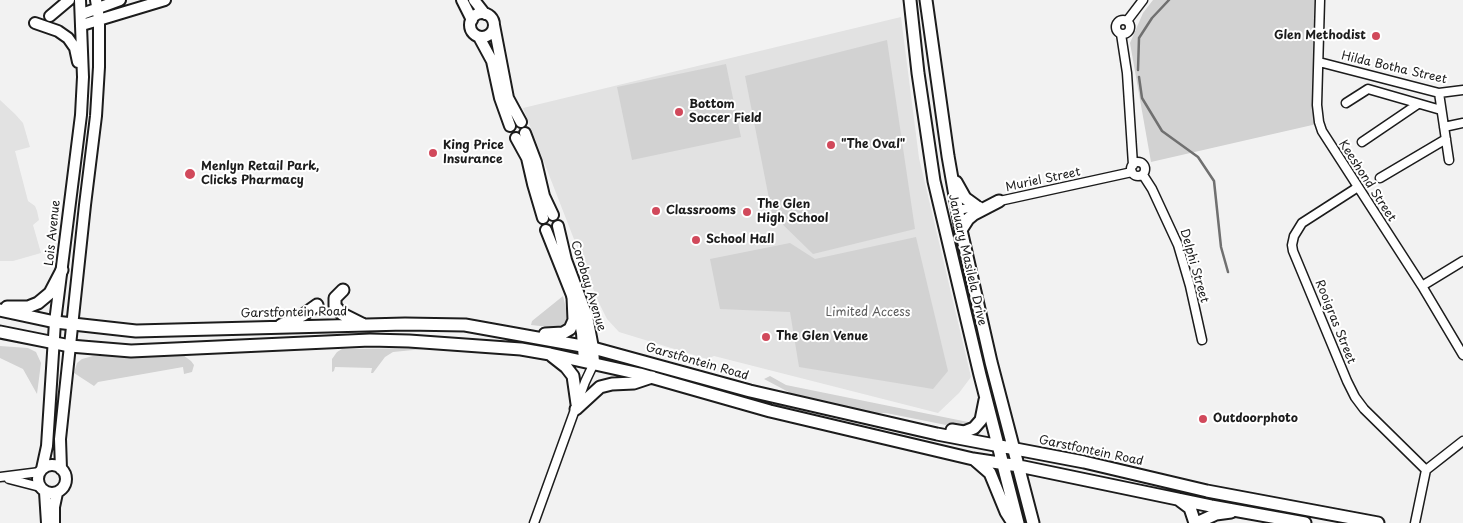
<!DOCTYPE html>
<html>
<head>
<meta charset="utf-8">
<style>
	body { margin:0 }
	canvas { display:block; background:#f2f2f2 }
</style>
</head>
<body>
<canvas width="1463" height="523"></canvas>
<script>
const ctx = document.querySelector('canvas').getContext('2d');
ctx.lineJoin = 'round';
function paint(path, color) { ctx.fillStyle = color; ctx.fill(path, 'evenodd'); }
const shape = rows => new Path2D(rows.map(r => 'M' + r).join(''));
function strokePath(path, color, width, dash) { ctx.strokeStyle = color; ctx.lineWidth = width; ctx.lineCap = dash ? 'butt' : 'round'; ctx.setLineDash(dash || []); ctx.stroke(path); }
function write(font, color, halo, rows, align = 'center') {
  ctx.font = font + ' "Playpen Sans",sans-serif'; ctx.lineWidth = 4; ctx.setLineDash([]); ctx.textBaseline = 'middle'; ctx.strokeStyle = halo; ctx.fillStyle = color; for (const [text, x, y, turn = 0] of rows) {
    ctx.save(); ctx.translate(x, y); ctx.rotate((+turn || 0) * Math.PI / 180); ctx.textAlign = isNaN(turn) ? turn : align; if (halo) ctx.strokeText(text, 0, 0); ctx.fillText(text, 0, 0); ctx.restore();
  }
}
paint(shape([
	[901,17,919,158,971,377,959,393,938,413,714,356,707,359,619,332,607,319,598,301,523,108],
	[0,100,15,114,23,123,30,147,15,151,28,201,35,206,37,211,39,220,33,225,41,253,13,261,0,261]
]), '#e2e2e2');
paint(shape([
	[1153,0,1322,0,1321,123,1151,162,1130,43,1143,13],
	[887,40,915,229,813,254,772,214,745,76],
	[726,64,741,137,632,160,617,87],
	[916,237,948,371,933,389,799,367,790,312,720,309,710,259,790,243,815,259],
	[563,296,568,317,566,325,558,328,531,325,532,321],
	[0,346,28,348,36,352,41,363,37,394,23,369,0,358],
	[434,348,393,352,385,357,373,373,371,373,372,368,335,367,334,371,332,372,332,359,337,352,342,349],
	[183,355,191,361,194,365,192,372,184,374,183,367,98,382,94,386,74,373,77,363,82,359,93,356],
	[770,376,786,385,968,422,972,425,966,429,886,413,865,413,798,397,764,379]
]), '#d2d2d2');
strokePath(shape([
	[1138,70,1139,38,1152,18,1169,0],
	[1139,77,1142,98,1162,131,1198,157,1214,181,1221,247,1228,272]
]), '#707070', 2.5);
const minor = shape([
	[1320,0,1317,105,1319,122,1322,131,1422,286,1463,355],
	'1116 27a7 7 0 1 1 14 0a7 7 0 1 1-14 0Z',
	[1127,21,1143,0],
	[1121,34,1127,73,1133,165],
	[1319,62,1439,93,1463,90],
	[1439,93,1449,160],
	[1346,103,1368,89,1441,110],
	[1444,127,1463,123],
	[1362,142,1418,104],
	'1131 169a7 7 0 1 1 14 0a7 7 0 1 1-14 0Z',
	[1143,175,1152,189,1178,245,1190,286,1202,340],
	[1380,178,1446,139],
	[1358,187,1302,223,1294,236,1292,245,1293,251,1347,381,1355,397,1364,409,1426,470],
	[995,202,1132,172],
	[958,210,979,206],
	[1422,286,1463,261],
	[0,477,40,472],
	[9,479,40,487],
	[534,523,585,382,594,363],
	[1415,523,1426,470,1463,441]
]);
const tertiary = shape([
	[462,0,472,20],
	[474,0,485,14],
	'470 25a12 12 0 1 1 24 0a12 12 0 1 1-24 0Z',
	[82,14,120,0],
	[50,16,69,0],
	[35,23,58,31,68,38,75,48,78,62],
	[82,25,165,0],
	[494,25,508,98,521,122],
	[479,37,492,61,500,98,510,126],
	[525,133,536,162,544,196,553,215],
	[516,138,527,158,533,184,543,218],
	[558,226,566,260,587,316,593,348,594,363],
	[546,230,577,308,582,333,584,361],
	'38 479a14 14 0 1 1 28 0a14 14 0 1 1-28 0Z',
	[42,469,47,446,55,322,81,115,83,77,80,0],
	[61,469,60,439,85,205,96,116,99,67,99,19,96,0],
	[45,492,47,523],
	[54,523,54,507,57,493]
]);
const secondary = shape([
	[910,0,918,73,934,181,980,375,1018,523],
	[926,0,948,156,961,230,991,362,1033,523],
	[956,182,965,198,976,206],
	[961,230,968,219,974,214,999,201],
	[343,290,335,298,335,306,342,314,362,324],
	[7,307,28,307,38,303,50,293,62,270],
	[0,310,55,322,136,331,405,324,465,325,593,348,750,391,937,434,1084,462,1207,491,1378,523],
	[281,325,303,315,317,305],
	[0,332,70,346,131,351,370,340,409,341,521,349,550,354,640,374,770,411,973,459,1019,466,1211,506,1305,523],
	[545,334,563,333,570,329,574,320,573,297],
	[552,356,566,367,573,376,577,404],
	[576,409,600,387,612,384,634,383,652,377],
	[952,430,964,432,974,428,981,420,985,400],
	[975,460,990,473,1006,512,1013,523],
	[1178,499,1190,508,1195,523],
	[1201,521,1216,514,1231,512]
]);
strokePath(minor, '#1c1c1c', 11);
strokePath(tertiary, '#1c1c1c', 14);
strokePath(secondary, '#1c1c1c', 15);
strokePath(minor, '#fff', 8);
strokePath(tertiary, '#fff', 10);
strokePath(secondary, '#fff', 11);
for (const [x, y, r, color] of [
	[1376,36,5,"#d1495b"],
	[679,112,5,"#d1495b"],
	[831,145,5,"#d1495b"],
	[433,153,5,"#d1495b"],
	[190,174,6,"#d1495b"],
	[656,211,5,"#d1495b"],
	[747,212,5,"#d1495b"],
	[696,240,5,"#d1495b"],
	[766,337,5,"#d1495b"],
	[1203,419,5,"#d1495b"]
]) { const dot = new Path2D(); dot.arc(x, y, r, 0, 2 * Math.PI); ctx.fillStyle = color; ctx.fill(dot); strokePath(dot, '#fff', 2); }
write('bold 12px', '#1c1c1c', '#fff', [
	["Glen Methodist",1366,36,"right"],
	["Bottom",689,105],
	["Soccer Field",689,119],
	["\"The Oval\"",841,145],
	["King Price",443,146],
	["Insurance",443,160],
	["Menlyn Retail Park,",201,167],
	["Clicks Pharmacy",201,181],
	["The Glen",757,205],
	["High School",757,219],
	["Classrooms",666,211],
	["School Hall",706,240],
	["The Glen Venue",776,337],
	["Outdoorphoto",1213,419]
], 'left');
write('12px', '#1c1c1c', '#fff', [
	["Hilda Botha Street",1394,68,13],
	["Muriel Street",1043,180,-12],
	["Keeshond Street",1367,181,57],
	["Lois Avenue",53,233,-84],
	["January Masilela Drive",967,260,77],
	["Delphi Street",1194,266,74],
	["Corobay Avenue",588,286,73],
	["Garstfontein Road",294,313,-1],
	["Rooigras Street",1335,322,68],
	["Garstfontein Road",697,362,16],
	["Garstfontein Road",1091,451,12]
]);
write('12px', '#5c5c5c', '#fff', [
	["Limited Access",868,313]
]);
</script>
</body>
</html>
